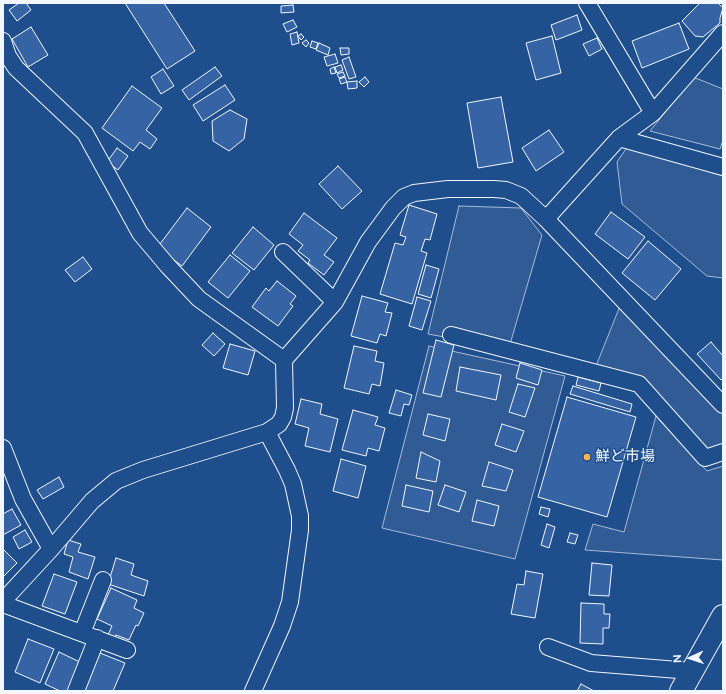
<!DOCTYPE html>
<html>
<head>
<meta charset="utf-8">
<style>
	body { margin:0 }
	#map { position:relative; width:726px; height:694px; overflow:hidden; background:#1f4e8c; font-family:Figtree,sans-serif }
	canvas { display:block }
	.frame { position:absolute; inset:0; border:4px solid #f2f6ff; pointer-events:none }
	.north { position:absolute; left:670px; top:638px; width:40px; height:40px; -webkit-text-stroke:3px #1f4e8c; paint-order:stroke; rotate:267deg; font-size:11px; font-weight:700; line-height:16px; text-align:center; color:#f2f6ff }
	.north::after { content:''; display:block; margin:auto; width:14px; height:18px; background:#f2f6ff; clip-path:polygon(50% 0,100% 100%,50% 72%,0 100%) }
</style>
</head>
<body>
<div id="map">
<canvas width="726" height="694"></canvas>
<div class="frame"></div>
<div class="north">N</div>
</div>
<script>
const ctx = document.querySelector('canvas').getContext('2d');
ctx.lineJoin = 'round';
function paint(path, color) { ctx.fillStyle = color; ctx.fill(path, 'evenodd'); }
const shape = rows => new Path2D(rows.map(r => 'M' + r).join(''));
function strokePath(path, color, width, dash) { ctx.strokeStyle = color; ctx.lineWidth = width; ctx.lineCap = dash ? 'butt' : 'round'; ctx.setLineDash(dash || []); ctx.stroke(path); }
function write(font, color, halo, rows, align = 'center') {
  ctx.font = font + ' Figtree,"Noto Sans JP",sans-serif'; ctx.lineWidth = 3; ctx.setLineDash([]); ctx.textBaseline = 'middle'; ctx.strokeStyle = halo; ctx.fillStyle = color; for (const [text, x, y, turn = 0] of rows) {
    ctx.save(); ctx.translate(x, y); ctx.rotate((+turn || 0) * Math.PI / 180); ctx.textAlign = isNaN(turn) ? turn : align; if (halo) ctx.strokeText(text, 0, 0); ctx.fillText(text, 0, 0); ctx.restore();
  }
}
const built = shape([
	[693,77,723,89,723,140,720,149,650,131,693,77],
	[628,146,723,176,723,278,707,276,622,204,617,162,628,146],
	[459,206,521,208,542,235,508,351,483,344,428,334,459,206],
	[622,301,723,408,723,450,710,455,643,378,596,366,622,301],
	[429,346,565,376,515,559,382,528,429,346],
	[656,416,707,471,723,466,723,560,585,550,593,524,624,532,656,416]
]);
paint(built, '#305b95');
strokePath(built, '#a8bbd7', 1);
const building = shape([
	[19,3,26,3,31,10,17,21,9,10,19,3],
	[125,3,164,3,195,51,167,69,125,3],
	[700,3,718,3,723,8,720,18,720,23,703,37,695,36,682,21,700,3],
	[293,5,294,12,281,13,281,6,293,5],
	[577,15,582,30,556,40,551,25,577,15],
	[293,20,297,27,287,32,283,24,293,20],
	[679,23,689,49,642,68,632,41,679,23],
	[31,27,48,55,28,67,12,39,31,27],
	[297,32,299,43,292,45,290,34,297,32],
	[301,34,304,37,301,40,298,36,301,34],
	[552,36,561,73,536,80,526,43,552,36],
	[597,38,602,49,589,56,583,44,597,38],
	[306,40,309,43,306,47,302,43,306,40],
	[312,41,318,43,316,49,310,47,312,41],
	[319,43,330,48,328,55,316,50,319,43],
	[340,48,349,48,349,54,341,55,340,48],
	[335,54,338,63,327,66,324,57,335,54],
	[349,57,356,77,349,79,342,60,349,57],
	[341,65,343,70,337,73,335,67,341,65],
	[215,67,222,76,189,100,182,90,215,67],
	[334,67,336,73,331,74,330,69,334,67],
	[163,69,174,86,161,94,151,77,163,69],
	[343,72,345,76,339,78,337,74,343,72],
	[345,77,347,82,341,84,339,79,345,77],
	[365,77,369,82,364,87,359,82,365,77],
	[357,81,357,88,348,89,347,82,357,81],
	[225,85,235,100,203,121,193,105,225,85],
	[132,86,162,108,146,130,157,139,150,149,140,142,133,151,102,128,132,86],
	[501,97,513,162,478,168,467,103,501,97],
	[230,110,247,119,244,139,229,151,213,141,212,121,230,110],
	[549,130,564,152,536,171,522,148,549,130],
	[117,148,128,156,118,170,107,162,117,148],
	[338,166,362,191,342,209,319,184,338,166],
	[409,205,437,214,430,240,425,239,421,251,427,253,412,304,380,294,395,243,403,245,406,237,400,235,409,205],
	[187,208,211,227,182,266,157,248,187,208],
	[611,212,645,237,628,259,595,234,611,212],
	[304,213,337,238,324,255,334,262,324,275,308,263,310,260,298,251,303,245,289,234,304,213],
	[253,227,274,245,254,270,232,253,253,227],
	[648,241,681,269,655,300,622,273,648,241],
	[230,255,250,271,228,298,208,282,230,255],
	[83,257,92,269,75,282,65,270,83,257],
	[426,265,439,269,431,298,418,294,426,265],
	[277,281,296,296,290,304,293,306,278,326,252,307,266,288,269,291,277,281],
	[362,296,388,303,385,312,392,313,386,336,380,334,377,343,351,336,362,296],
	[417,297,431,301,422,330,409,326,417,297],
	[213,333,225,344,214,356,202,345,213,333],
	[436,340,454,345,441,397,423,393,436,340],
	[711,342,723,356,723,378,721,380,697,354,711,342],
	[230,344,255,351,248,375,223,368,230,344],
	[354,346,377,351,375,361,384,363,380,386,372,384,369,394,344,388,354,346],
	[520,363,542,370,538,385,516,378,520,363],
	[460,367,501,375,496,400,456,391,460,367],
	[578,377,601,383,599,391,576,385,578,377],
	[518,384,535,388,525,417,509,412,518,384],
	[573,386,632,404,630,412,570,394,573,386],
	[396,390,412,395,409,405,404,404,401,416,389,413,396,390],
	[567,397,636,417,607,517,538,497,567,397],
	[301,399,322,404,320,414,338,419,330,452,305,446,309,428,295,424,301,399],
	[353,410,378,417,375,425,385,428,379,451,368,448,366,456,342,450,353,410],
	[428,414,450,419,445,441,423,435,428,414],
	[502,424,524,431,516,452,495,445,502,424],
	[421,452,440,461,436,482,416,478,421,452],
	[341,459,366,466,358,498,333,491,341,459],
	[489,462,513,470,506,491,482,486,489,462],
	[59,477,64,487,43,499,37,490,59,477],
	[406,485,433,491,429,512,402,506,406,485],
	[445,485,466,492,459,512,438,505,445,485],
	[477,500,499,506,494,526,472,521,477,500],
	[541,507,550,509,548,517,539,514,541,507],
	[12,509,21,525,3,535,3,514,12,509],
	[547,524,555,527,549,548,541,545,547,524],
	[25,530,32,542,19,549,13,537,25,530],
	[570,533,578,535,575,544,567,542,570,533],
	[68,540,81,544,78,552,95,557,88,579,69,572,73,557,64,554,68,540],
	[3,549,17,563,3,577,3,549],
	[116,558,134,564,131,575,148,581,144,596,108,584,116,558],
	[592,563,612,565,609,596,589,595,592,563],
	[526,571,543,574,535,618,511,614,517,584,524,585,526,571],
	[54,574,77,582,65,614,42,606,54,574],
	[111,588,137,600,134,608,144,613,138,626,136,625,129,640,116,635,114,640,107,637,112,626,97,619,111,588],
	[581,603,604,604,604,614,610,614,609,628,603,628,603,644,580,643,581,603],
	[28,639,54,649,40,683,15,672,28,639],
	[59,652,84,664,71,691,60,691,45,684,59,652],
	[100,653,125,663,113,691,84,691,100,653],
	[581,684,594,691,577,691,581,684]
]);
paint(building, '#3563a3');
strokePath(building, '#f2f6ff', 1);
const minor = shape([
	[587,3,653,113],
	[3,41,8,56,16,68,85,133,140,233,167,265,199,299,284,360],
	[619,138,723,167],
	[546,219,619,138,653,113,723,33],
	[283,252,335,302],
	[451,335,639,384,705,458,723,452],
	[3,448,23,499,51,549],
	[3,601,51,549,92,501,116,481,143,470,267,432,279,424,283,417,285,408,284,360,335,302,368,242,393,208,404,197,414,193,448,189,494,189,506,190,521,196,546,219,723,405],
	[3,604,127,650],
	[82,633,103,580],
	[548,647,591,663,691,671],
	[76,691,97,638],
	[253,691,282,626,290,602,300,530,300,516,293,484,287,470,267,432]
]);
const primary = shape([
	[681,691,723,616]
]);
strokePath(minor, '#f2f6ff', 18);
strokePath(primary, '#f2f6ff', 24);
strokePath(minor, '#1f4e8c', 16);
strokePath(primary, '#1f4e8c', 22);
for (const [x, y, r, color] of [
	[587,457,4,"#ffb74d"]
]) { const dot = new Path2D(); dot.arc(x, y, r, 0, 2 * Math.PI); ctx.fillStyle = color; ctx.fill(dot); strokePath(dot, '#1f4e8c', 1.5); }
write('15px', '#f2f6ff', '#1f4e8c', [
	["鮮ど市場",595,457]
], 'left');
</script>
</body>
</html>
